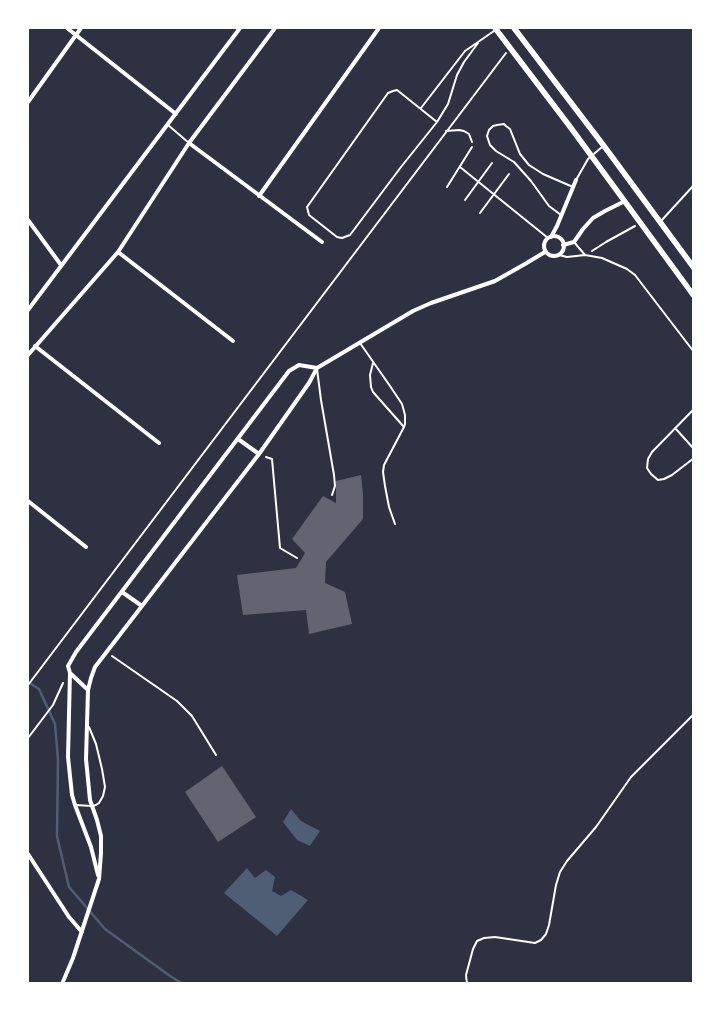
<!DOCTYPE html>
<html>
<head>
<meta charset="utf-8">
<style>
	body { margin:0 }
	#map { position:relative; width:721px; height:1011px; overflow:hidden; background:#2d3142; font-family:"Open Sans",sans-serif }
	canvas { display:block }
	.frame { position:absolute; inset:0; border:29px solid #fff; pointer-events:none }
</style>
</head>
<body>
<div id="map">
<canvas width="721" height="1011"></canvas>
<div class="frame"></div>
</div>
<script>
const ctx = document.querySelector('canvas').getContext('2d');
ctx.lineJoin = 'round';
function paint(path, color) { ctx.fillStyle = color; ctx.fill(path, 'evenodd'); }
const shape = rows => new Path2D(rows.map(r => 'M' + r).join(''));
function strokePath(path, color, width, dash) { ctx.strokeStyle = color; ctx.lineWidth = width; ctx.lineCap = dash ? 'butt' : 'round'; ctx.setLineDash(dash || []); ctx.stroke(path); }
paint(shape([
	[291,809,301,821,320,831,310,846,297,840,283,822],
	[247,868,255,878,266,870,275,877,272,891,281,896,291,890,308,900,277,936,224,893]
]), '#4f5d75');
strokePath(shape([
	[28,682,39,689,55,724,58,760,57,836,69,887,105,929,170,976,183,984]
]), '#4f5d75', 2.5);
paint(shape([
	[361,475,363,494,363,519,326,562,325,583,345,592,352,624,309,634,306,610,243,615,237,575,296,568,305,553,292,539,323,496,336,503,336,481],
	[222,766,256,817,218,842,185,792]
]), '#626471');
strokePath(shape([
	[446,131,459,130,464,131,469,134,472,142],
	[592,251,606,242,635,226],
	[266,457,272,459,280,548,297,558],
	[112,656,177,701,192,716,216,755],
	[28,685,506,53],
	[28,738,53,705,63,683]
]), '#fff', 2);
strokePath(shape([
	[421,108,465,51,494,31],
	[437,122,397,90,393,91,388,93,307,207,309,215,337,237,342,238,350,235,401,167,437,122,448,104,457,75,464,62,478,43],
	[168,125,189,143],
	[460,167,548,238],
	[576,180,588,159,602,147],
	[447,187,472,147],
	[465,200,492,163],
	[480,213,509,174],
	[561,215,549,206,531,181,514,162,496,151,490,145,487,136,489,130,493,126,497,125,504,124,506,126,510,129,520,154,529,165,543,174,573,187],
	[661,221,694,185],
	[574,242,585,255],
	[559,255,567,257,585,255,602,258,627,269,635,275,694,352],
	[360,343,390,386,402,404,405,415,405,424,404,427,384,465,383,472,385,486,389,507,395,524],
	[373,363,370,375,371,387,373,392,404,427],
	[317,369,321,400,334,475,335,486,332,495],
	[694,409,652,452,648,459,647,468,651,474,658,480,664,479,672,475,694,458],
	[675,428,694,449],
	[75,805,92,806,96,805,99,803,103,796,105,787,102,769,96,744,89,727],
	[467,984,466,975,473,949,477,941,484,938,495,937,535,943,541,940,546,934,549,925,556,885,560,872,567,861,596,827,631,777,694,714]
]), '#fff', 2);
strokePath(shape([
	[67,28,176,114],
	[28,102,81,28],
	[189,143,322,242],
	[259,196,379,28],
	[28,220,61,265],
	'544 246a10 10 0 1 1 20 0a10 10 0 1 1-20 0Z',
	[551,237,557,226,576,180],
	[563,245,574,242,583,229,593,218,605,211,625,201],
	[118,252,233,341],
	[28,310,240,28],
	[35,346,159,443],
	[28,355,118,252,189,143,275,28],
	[238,439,259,454],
	[28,501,86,547],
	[122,592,142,606],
	[70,673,88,690],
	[28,854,69,917,82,932],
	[98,875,91,847,75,805,72,795,68,757,70,673,68,666,76,652,289,371,299,365,317,368],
	[62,984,73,958,99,879,101,853,101,836,97,820,90,800,86,759,88,690,91,678,95,667,259,454,309,383,317,368,413,311,431,303,495,281,525,264,545,252]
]), '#fff', 4);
strokePath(shape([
	[495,28,571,128,694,296],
	[514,28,604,146,694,268]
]), '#fff', 5.5);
</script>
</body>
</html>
